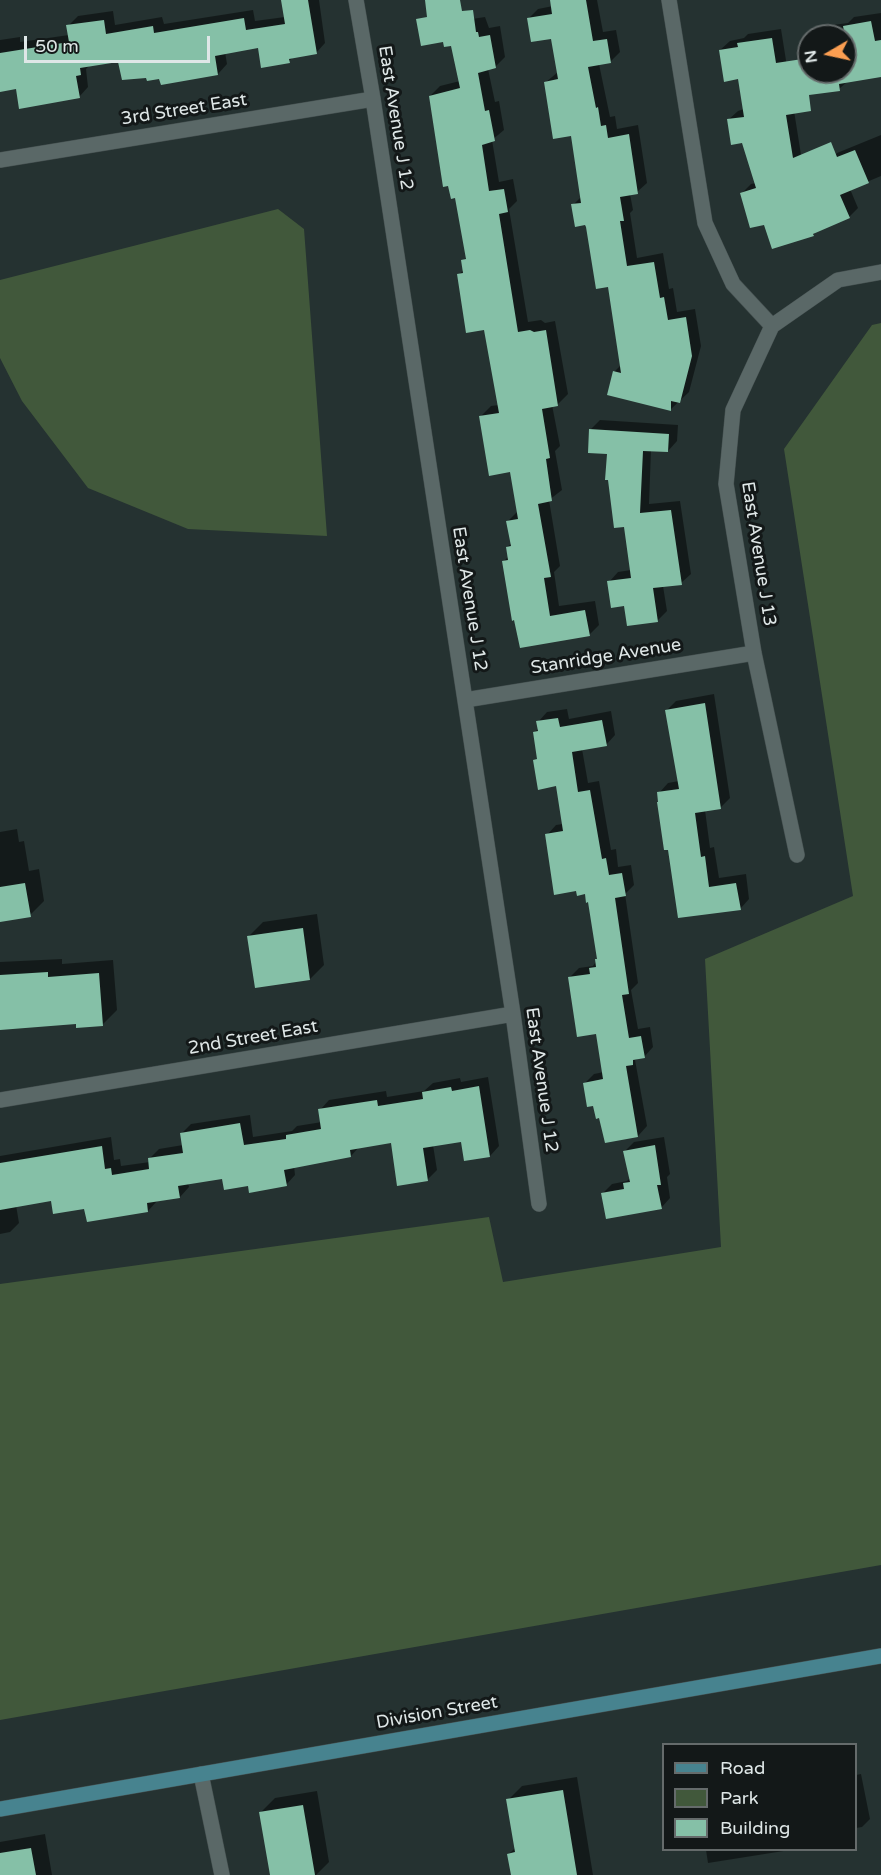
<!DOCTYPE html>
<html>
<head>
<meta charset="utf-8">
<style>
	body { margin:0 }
	#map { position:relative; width:881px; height:1875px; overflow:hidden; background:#253231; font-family:"Varela Round",sans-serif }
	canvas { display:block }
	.legend { position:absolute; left:662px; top:1743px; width:195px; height:108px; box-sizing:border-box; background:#131818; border:2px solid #656b6b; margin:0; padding:8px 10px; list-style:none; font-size:18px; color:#dfe7e7 }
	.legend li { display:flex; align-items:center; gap:12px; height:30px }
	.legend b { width:30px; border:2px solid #656b6b }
	.north { position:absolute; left:797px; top:24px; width:60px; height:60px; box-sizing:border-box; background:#131818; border:2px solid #656b6b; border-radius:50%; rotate:261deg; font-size:16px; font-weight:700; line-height:24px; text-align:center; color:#dfe7e7 }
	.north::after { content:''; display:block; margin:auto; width:21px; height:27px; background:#fb9e51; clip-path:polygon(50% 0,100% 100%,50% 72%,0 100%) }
	.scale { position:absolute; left:24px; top:36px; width:186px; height:27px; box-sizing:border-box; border:3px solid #dfe7e7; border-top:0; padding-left:8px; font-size:18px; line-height:21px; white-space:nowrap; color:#dfe7e7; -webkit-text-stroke:4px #131818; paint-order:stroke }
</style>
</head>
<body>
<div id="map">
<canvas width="881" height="1875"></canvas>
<ul class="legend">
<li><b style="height:8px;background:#47838f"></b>Road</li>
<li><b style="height:16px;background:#41583b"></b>Park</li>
<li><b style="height:16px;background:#85c0a7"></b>Building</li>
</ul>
<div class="north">N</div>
<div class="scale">50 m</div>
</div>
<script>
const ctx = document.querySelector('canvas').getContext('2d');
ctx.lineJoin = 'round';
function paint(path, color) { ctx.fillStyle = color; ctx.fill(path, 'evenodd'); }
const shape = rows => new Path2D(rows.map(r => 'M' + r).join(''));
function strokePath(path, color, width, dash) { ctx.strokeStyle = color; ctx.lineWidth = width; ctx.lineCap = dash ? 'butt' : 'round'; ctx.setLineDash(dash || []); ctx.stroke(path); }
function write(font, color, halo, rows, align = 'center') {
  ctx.font = font + ' "Varela Round",sans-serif'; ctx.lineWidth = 6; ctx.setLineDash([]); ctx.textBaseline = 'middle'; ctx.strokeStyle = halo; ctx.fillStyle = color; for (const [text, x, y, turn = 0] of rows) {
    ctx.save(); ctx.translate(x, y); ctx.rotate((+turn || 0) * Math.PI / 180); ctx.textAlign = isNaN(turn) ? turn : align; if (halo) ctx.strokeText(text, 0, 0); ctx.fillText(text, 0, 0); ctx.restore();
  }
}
paint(shape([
	[278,209,304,229,327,536,188,529,88,488,22,401,0,358,0,280],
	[881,323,881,1565,0,1720,0,1284,489,1217,503,1282,721,1247,705,959,853,896,784,449,872,325]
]), '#41583b');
paint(shape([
	[282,0,319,0,325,43,316,53,293,57,289,61,259,47,225,52,227,64,218,74,160,77,119,60,90,65,86,69,88,87,79,97,17,88,0,90,0,40,20,37,20,42,69,35,68,26,78,16,113,11,115,25,162,17,164,24,253,10,255,21,285,17],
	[552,0,597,0,603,32,616,30,620,52,610,62,599,64,610,117,615,116,617,129,638,125,647,183,637,192,630,194,633,210,630,213,637,258,663,253,669,289,673,288,677,312,695,309,701,346,689,392,670,410,614,372,621,365,609,285,587,227,573,205,581,197,573,134,546,82,558,72,552,37,529,18,538,9,553,6],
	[881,13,881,76,848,81,839,89,815,72,845,72,845,36,814,36,820,29,825,26,848,23,854,17],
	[485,17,489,28,500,26,505,57,495,67,488,69,495,102,499,101,504,130,492,140,499,182,513,179,517,201,509,209,528,322,541,320,545,323,555,321,568,394,558,404,552,405,560,446,555,451,562,490,549,500,560,566,554,572,559,606,595,601,599,625,589,635,521,646,504,561,509,556,507,547,512,543,508,521,518,511,511,470,481,416,491,406,499,405,485,328,459,275,464,269,463,261,467,257,456,196,430,96,440,86,460,81,459,21],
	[781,29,802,161,834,156,837,153,881,135,881,176,850,189,858,208,849,217,818,230,813,235,765,223,741,194,751,184,756,183,743,142,728,120,738,111,744,109,739,78,720,50,730,41,744,38,748,34],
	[600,420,678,425,677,441,668,451,651,450,649,504,680,501,691,574,681,583,663,586,667,611,658,620,625,604,609,582,618,572,631,570,625,525,608,453,590,430],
	[714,694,730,798,721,807,705,810,710,848,714,847,719,878,746,874,749,899,740,909,680,916,659,793,668,783,679,781,667,710,676,701],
	[567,709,569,719,611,711,615,735,606,745,582,749,588,783,599,781,611,850,616,849,618,867,631,865,634,885,625,894,638,983,631,990,638,1029,650,1027,653,1047,644,1057,635,1060,647,1126,638,1136,600,1116,585,1083,594,1074,604,1072,598,1033,569,978,579,968,593,966,599,957,590,901,547,835,556,825,563,824,557,785,535,761,538,757,534,733,539,728,538,722,547,712],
	[17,829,19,842,24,841,29,871,39,869,44,901,30,915,0,920,0,832],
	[317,914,324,965,310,979,248,937,263,922],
	[62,959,62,964,113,960,117,1010,102,1025,77,1023,0,1028,0,962],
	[488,1077,499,1146,490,1156,463,1141,433,1145,437,1170,427,1180,392,1142,359,1147,351,1156,294,1166,295,1175,286,1185,250,1185,223,1177,188,1183,189,1187,180,1197,157,1201,148,1211,86,1207,52,1199,16,1205,19,1223,10,1232,0,1234,0,1156,111,1137,114,1160,120,1159,121,1166,150,1162,149,1159,159,1149,183,1145,181,1134,191,1124,250,1115,253,1137,292,1131,297,1126,322,1122,320,1110,329,1100,386,1091,387,1097,424,1091,433,1083,460,1078,461,1082],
	[664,1137,670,1174,667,1177,670,1198,661,1208,603,1193,612,1184,627,1181,630,1178,625,1151,634,1142],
	[861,1774,870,1819,862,1827,856,1828,856,1775],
	[577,1777,593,1875,512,1875,509,1854,516,1847,508,1800,522,1786],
	[317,1791,329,1862,316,1875,271,1875,261,1812,275,1798],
	[45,1834,52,1875,0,1875,0,1842],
	[706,1850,790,1850,708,1863]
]), '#0007');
paint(shape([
	[281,0,308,0,317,54,289,59,290,63,261,68,258,48,215,56,218,75,161,85,159,79,147,81,146,78,122,80,118,62,80,68,81,75,76,76,80,98,19,109,16,89,0,92,0,53,69,42,66,25,104,20,106,34,153,26,154,33,244,18,246,30,285,24],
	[425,0,460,0,462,11,473,10,476,32,478,32,479,37,490,35,496,68,478,73,485,111,489,110,495,141,482,145,489,191,504,189,508,212,499,214,518,332,530,330,534,332,546,330,558,406,542,409,550,458,546,459,552,501,538,504,551,577,544,578,550,616,585,610,590,636,520,648,514,620,512,621,502,561,508,560,506,547,511,546,506,521,518,519,510,472,489,476,479,416,499,413,484,330,466,333,457,274,463,273,461,260,466,259,455,198,451,199,448,186,443,187,429,96,460,88,451,46,444,47,443,42,421,46,416,19,427,17],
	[550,0,586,0,593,41,607,39,611,63,588,67,596,108,598,107,601,126,606,125,608,138,629,134,638,194,620,197,624,221,620,221,627,266,654,262,660,298,664,297,668,320,686,317,692,356,680,403,671,401,671,411,607,395,613,371,621,373,608,287,596,289,586,227,585,225,575,227,571,204,581,203,571,136,553,139,544,82,558,79,551,39,531,42,527,18,552,14],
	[871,21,875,41,881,40,881,77,839,84,840,91,809,95,811,111,786,115,793,158,831,142,837,157,855,150,869,183,840,195,850,218,813,234,814,236,772,249,764,225,750,228,740,193,756,188,742,143,731,145,727,119,744,117,738,79,724,82,719,50,738,47,737,43,772,38,776,63,809,58,809,72,845,72,845,36,813,35,844,31,843,26],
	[589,429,669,434,668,452,643,451,640,513,671,510,682,585,653,588,658,622,627,626,624,606,611,608,607,581,631,578,624,527,614,528,608,480,605,480,607,454,588,453],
	[705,703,721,809,695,813,701,857,705,856,709,887,736,883,741,910,678,918,668,850,664,850,657,802,658,802,657,792,679,789,665,710],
	[558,718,560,727,602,720,607,746,572,752,578,792,590,790,602,859,606,858,609,875,622,873,626,896,615,898,629,994,622,995,629,1038,641,1036,645,1058,633,1060,633,1065,626,1066,638,1137,605,1143,599,1118,596,1119,593,1106,587,1107,583,1083,603,1079,596,1034,577,1037,568,977,590,974,589,968,596,967,595,959,597,959,588,902,586,903,585,894,577,896,576,891,554,895,545,834,563,831,556,786,538,790,533,760,537,759,533,732,538,731,536,721],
	[25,883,31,917,0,922,0,887],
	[303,928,310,980,255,988,247,936],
	[48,972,48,977,99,973,103,1026,76,1028,76,1024,0,1030,0,975],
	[479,1086,490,1157,464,1161,461,1142,423,1148,428,1181,397,1186,391,1143,350,1150,351,1157,284,1170,287,1186,249,1193,248,1186,224,1190,222,1179,178,1186,180,1198,147,1203,148,1212,87,1222,84,1209,53,1214,51,1201,0,1210,0,1163,102,1146,105,1169,111,1168,112,1175,149,1169,148,1158,183,1153,180,1133,240,1123,244,1145,286,1139,286,1135,321,1129,318,1109,377,1100,378,1106,423,1099,422,1092,451,1087,452,1091],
	[655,1145,661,1185,657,1185,662,1209,606,1219,601,1193,624,1189,623,1183,630,1182,623,1151],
	[563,1790,577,1875,511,1875,507,1854,515,1852,506,1799],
	[303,1805,315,1875,270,1875,259,1812],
	[31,1848,36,1875,0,1875,0,1853]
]), '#85c0a7');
const minor = shape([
	[356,0,373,99,513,1014,539,1204],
	[669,0,705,223,733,284,772,326],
	[0,160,373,99],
	[465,700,754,653],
	[797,855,754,653,726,484,733,410,772,326,838,280,881,272],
	[0,1100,513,1014],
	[201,1774,222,1875]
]);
const secondary = shape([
	[0,1809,881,1656]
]);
strokePath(minor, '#444f4f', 16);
strokePath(secondary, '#444f4f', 16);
strokePath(minor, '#5a6867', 15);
strokePath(secondary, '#47838f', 15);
write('18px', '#dfe7e7', '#131818', [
	["3rd Street East",184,110,-9],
	["East Avenue J 12",395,118,81],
	["East Avenue J 13",758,554,81],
	["East Avenue J 12",469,599,81],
	["Stanridge Avenue",606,657,-9],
	["2nd Street East",253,1038,-10],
	["East Avenue J 12",541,1080,82],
	["Division Street",437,1713,-10]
]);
</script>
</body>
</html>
